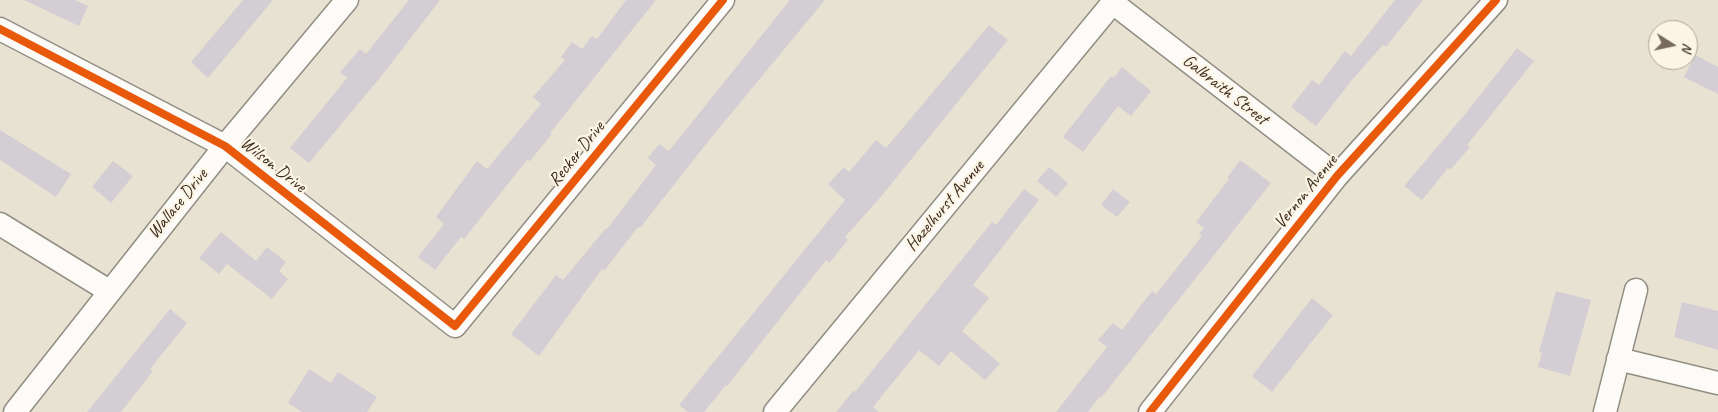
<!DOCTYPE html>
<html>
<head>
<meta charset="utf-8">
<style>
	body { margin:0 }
	#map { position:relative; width:1718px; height:412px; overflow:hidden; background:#e8e2d2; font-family:Caveat,sans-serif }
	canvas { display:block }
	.north { position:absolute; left:1648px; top:20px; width:50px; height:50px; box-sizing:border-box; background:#fcf5e5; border:1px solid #afa495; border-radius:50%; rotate:100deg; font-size:14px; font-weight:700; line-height:20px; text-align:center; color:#3b2a1e }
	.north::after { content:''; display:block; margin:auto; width:18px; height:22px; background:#786a5d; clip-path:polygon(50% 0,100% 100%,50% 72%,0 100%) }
</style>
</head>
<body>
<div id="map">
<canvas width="1718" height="412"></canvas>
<div class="north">N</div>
</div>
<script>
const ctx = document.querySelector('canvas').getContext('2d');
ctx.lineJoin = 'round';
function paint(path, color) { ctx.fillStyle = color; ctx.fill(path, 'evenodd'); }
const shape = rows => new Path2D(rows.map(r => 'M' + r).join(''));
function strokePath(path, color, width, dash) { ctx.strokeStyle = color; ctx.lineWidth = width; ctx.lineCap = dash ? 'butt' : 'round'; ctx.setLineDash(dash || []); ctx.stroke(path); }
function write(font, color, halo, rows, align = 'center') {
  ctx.font = font + ' Caveat,sans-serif'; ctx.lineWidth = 4.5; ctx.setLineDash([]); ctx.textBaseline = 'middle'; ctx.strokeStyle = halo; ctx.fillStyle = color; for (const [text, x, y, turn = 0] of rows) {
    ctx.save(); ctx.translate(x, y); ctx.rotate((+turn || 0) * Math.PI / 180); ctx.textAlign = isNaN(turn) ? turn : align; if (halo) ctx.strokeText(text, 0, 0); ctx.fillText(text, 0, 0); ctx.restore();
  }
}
paint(shape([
	[24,0,75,0,88,6,79,26],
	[243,0,273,0,208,78,191,62],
	[409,0,440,0,383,74,309,163,290,148,347,78,340,72,360,49,366,54],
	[626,0,656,0,550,133,552,134,530,161,527,160,464,239,461,237,435,270,418,257,444,224,436,217,477,161,487,169,541,104,533,97,565,60,561,57,572,42,582,49,592,36,597,39],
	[790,0,825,0,710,139,640,228,638,227,604,271,602,269,539,356,511,334,556,275,563,280,606,228,607,229,656,165,648,158,659,144,669,151],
	[1395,0,1423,0,1386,47,1383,45,1352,80,1316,126,1291,107,1312,80,1319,85,1345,51,1351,56],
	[989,25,1008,40,879,199,845,237,848,240,829,263,826,260,727,386,726,385,704,412,688,412,679,405,845,200,828,184,844,167,849,172,876,140,886,148],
	[1517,48,1534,61,1467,145,1470,147,1450,170,1448,168,1422,200,1404,186,1466,113],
	[1695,55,1718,67,1718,94,1684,77],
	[1122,67,1151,91,1131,116,1118,106,1083,152,1063,137,1111,76,1114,78],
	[0,130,71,174,56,197,0,160],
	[1240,160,1271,183,1101,398,1099,397,1088,412,1056,412,1107,347,1098,340,1113,323,1122,330,1152,291,1156,294,1202,236,1199,234,1204,228,1196,222,1229,179,1227,178],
	[113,161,133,176,111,203,92,187],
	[1049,167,1068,183,1056,197,1037,181],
	[1024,189,1039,200,973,285,989,298,962,331,1000,364,985,380,951,351,939,366,919,350,873,407,879,412,836,412,854,390,855,392,992,222,996,225],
	[1113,189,1130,202,1117,217,1101,205],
	[221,232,256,261,267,247,286,262,279,271,288,279,272,299,227,264,219,274,199,258],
	[1556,291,1591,300,1570,376,1538,367,1542,353,1539,352],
	[1312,298,1333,315,1272,392,1252,376],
	[1682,302,1718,311,1718,350,1674,337],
	[170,309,187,323,150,369,153,371,121,412,87,412],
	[309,369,331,383,338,372,377,397,367,412,302,412,288,403]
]), '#d3ced3');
const minor = shape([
	[1113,3,1337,176],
	[0,29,225,146,455,326,723,0],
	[0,224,109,291],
	[1618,359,1718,383],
	[15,412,225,146,347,0],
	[775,412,1115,0],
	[1150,412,1337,176,1496,0],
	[1605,412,1636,290]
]);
strokePath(minor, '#928d83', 25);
strokePath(minor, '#fcfbf8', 22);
strokePath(shape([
	[0,29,225,146,455,326,723,0],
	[1150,412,1337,176,1496,0]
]), '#e8590c', 8);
write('18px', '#3b2a1e', '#fcf5e5', [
	["Galbraith Street",1225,90,38],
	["Recker Drive",577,154,-51],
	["Wilson Drive",273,165,38],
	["Vernon Avenue",1306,192,-51],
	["Wallace Drive",178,204,-51],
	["Hazelhurst Avenue",945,206,-50]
]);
</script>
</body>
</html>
